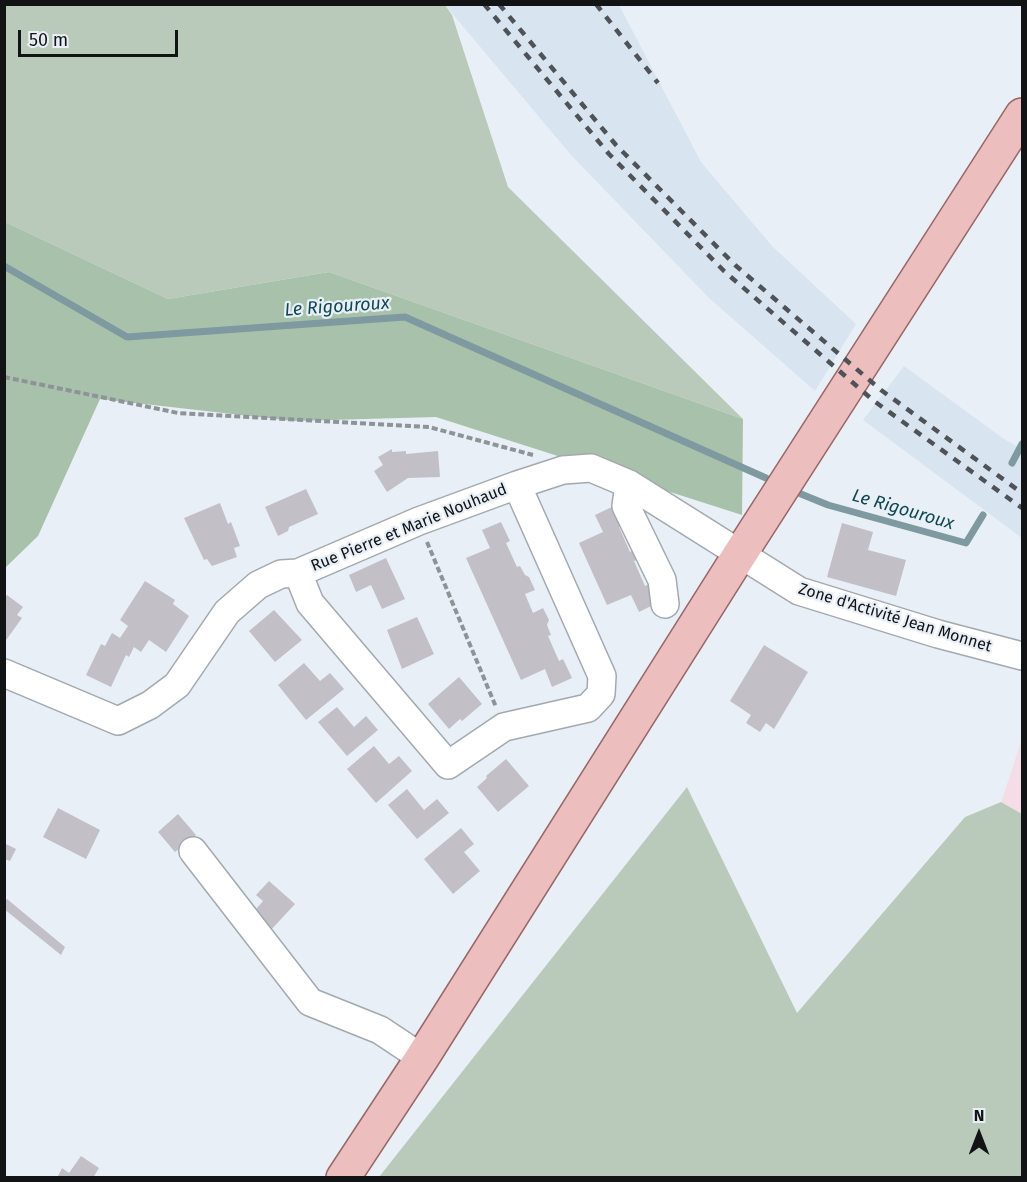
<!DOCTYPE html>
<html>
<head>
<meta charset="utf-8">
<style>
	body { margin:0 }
	#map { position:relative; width:1027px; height:1182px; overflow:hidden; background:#e9eff6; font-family:"Fira Sans",sans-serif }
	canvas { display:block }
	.frame { position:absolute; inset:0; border:6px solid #111315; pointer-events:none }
	.north { position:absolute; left:949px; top:1104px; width:60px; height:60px; -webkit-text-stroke:4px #e9eff6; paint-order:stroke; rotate:0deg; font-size:16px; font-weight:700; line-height:24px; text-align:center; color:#111315 }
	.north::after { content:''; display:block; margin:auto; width:21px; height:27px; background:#111315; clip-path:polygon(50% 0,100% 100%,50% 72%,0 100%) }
	.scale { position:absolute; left:18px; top:30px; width:160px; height:27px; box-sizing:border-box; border:3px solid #111315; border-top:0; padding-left:8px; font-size:18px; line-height:21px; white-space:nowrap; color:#111315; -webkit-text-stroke:4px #e9eff6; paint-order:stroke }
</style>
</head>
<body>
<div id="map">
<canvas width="1027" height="1182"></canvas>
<div class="frame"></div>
<div class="north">N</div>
<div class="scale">50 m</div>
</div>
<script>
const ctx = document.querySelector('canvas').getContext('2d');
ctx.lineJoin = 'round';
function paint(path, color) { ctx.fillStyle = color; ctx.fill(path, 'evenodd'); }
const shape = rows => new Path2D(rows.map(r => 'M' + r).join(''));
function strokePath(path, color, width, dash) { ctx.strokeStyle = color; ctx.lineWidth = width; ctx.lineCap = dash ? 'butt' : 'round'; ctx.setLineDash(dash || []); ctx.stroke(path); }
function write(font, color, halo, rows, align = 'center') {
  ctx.font = font + ' "Fira Sans",sans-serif'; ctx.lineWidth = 4.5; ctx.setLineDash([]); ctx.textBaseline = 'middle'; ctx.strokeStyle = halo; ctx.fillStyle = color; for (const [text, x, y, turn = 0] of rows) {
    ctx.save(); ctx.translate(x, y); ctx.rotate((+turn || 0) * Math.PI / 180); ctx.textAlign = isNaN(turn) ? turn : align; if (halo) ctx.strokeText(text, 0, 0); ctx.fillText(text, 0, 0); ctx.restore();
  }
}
paint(shape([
	[1022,739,1022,814,1001,802]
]), '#f5dde8');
paint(shape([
	[445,5,619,5,701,162,772,246,856,324,815,391,709,298,571,155],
	[904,366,1004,439,1022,449,1022,538,863,420]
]), '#d9e4f1');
paint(shape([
	[5,5,445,5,452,15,508,187,743,419,329,272,168,299,5,222],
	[687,787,797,1013,965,817,1001,802,1022,814,1022,1177,379,1177]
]), '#bacaba');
paint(shape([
	[5,222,168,299,329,272,743,419,742,515,436,417,294,421,100,399,38,536,5,568]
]), '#a8c1aa');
strokePath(shape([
	[4,266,127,337,405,317,766,478],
	[1012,463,1022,444],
	[801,494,828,505,966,543,983,515]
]), '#7e99a0', 7);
paint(shape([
	[392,449,392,452,406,451,406,454,438,451,440,477,408,478,387,492,374,471,383,465,378,457],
	[306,489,318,514,289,527,288,531,278,536,265,507],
	[220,503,228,524,231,522,240,546,234,548,237,557,212,566,207,559,204,560,184,518],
	[614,506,623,526,619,527,630,552,633,550,637,560,634,561,645,586,649,584,657,603,639,612,631,595,607,605,579,543,603,532,595,515],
	[501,522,510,541,506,543,517,567,520,566,525,575,529,577,535,590,525,594,533,613,543,608,549,620,547,625,551,635,548,636,559,661,563,659,572,678,552,687,545,669,521,680,466,558,490,548,482,530],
	[842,523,873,532,868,550,906,560,896,596,827,577],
	[386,558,405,599,382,609,371,585,356,592,349,575],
	[145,581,175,600,173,604,189,616,166,652,149,640,141,652,134,647,129,657,126,655,111,687,86,675,101,644,105,646,112,633,120,638,128,626,120,620],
	[7,595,23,607,17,615,22,618,4,643,4,598],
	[274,610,302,640,275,662,249,631],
	[417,617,434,654,402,669,387,630],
	[764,645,808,672,774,729,766,723,760,732,746,723,751,715,730,701],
	[304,663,320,681,330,673,344,689,306,720,278,685],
	[459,677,482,704,462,721,460,719,449,729,428,704],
	[337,707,354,727,366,716,378,730,347,756,318,722],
	[374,746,389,764,399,756,412,771,376,803,347,769],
	[506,759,529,786,498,812,477,787,487,778,486,776],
	[407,789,424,810,437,799,449,813,417,839,388,805],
	[58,808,100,830,86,859,43,837],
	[178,814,196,835,175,852,158,832],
	[461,828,474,844,464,852,480,871,453,894,424,859],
	[6,844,16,849,10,861,4,859],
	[269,881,295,904,269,932,250,916,263,901,256,895],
	[7,899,65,947,61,955,4,909,4,902],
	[81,1156,99,1168,93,1178,57,1178,62,1168,69,1173]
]), '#c2bfc7');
const minor = shape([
	[629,484,626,506,662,580,665,604],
	[298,573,310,603,448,765,504,727,588,708,601,694,602,676,517,485],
	[4,673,118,721,150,705,177,685,227,612,258,585,281,574,298,573,419,521,517,485,563,470,591,468,629,484,799,591,938,634,1022,656],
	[193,851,310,1002,380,1030,422,1058]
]);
const major = shape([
	[343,1178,422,1058,740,554,1022,115]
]);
strokePath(minor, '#a3a9af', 30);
strokePath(major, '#976666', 36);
strokePath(shape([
	[4,377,178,413,429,427,533,455],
	[427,542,496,707]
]), '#8e9398', 4, [6, 3]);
strokePath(minor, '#fff', 27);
strokePath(major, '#ecbebe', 33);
strokePath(shape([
	[484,4,609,154,724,271,874,401,1022,508],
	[499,4,616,145,735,265,881,390,1022,493],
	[596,4,658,83]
]), '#4f5256', 4.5, [8, 8]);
write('16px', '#111315', '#e9eff6', [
	["Rue Pierre et Marie Nouhaud",409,528,-22],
	["Zone d'Activité Jean Monnet",895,618,17]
]);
write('italic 18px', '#0f4752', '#e9eff6', [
	["Le Rigouroux",337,307,-4],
	["Le Rigouroux",903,510,16]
]);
</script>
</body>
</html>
